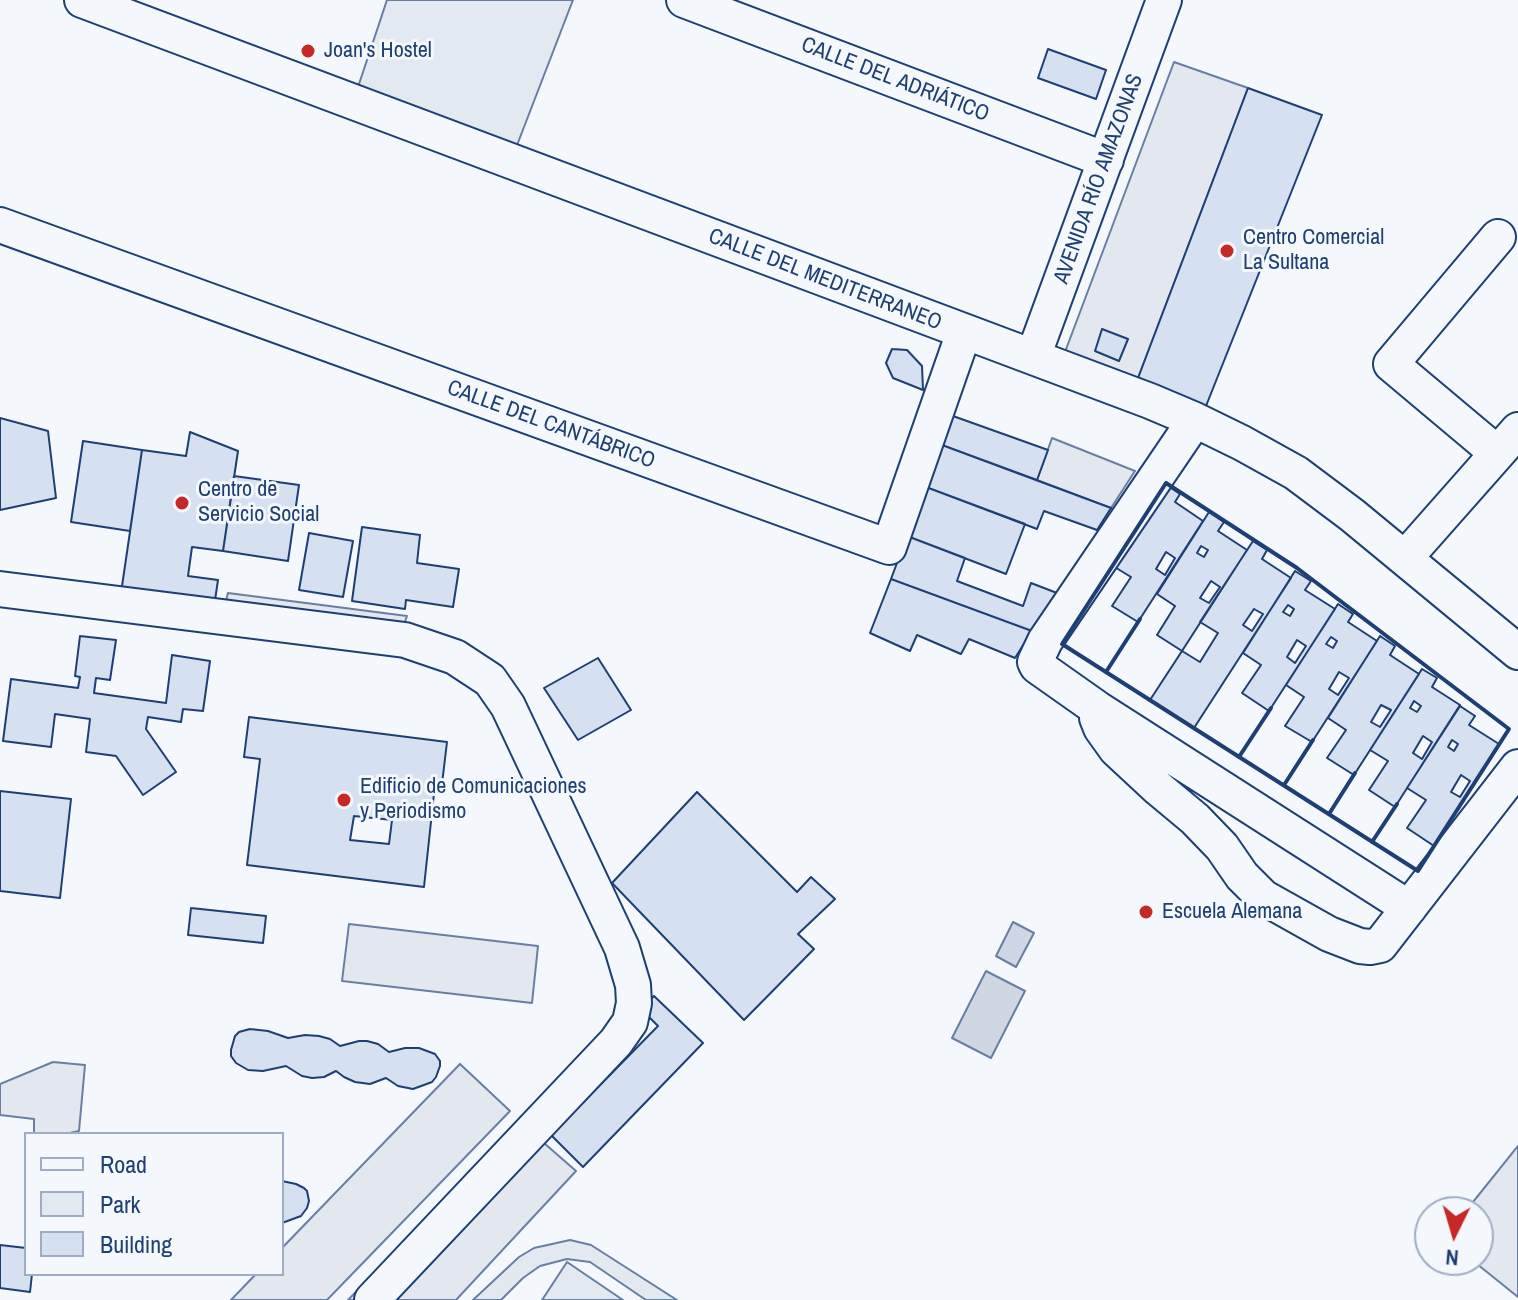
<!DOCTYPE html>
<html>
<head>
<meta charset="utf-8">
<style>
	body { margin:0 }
	#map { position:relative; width:1518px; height:1300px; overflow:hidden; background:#f4f7fb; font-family:"Archivo Narrow",sans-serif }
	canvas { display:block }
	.legend { position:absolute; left:24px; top:1132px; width:260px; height:144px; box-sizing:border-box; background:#f4f7fb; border:2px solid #9eadc5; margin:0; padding:10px 14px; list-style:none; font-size:24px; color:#1d3f73 }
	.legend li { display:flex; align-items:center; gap:16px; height:40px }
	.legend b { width:40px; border:2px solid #9eadc5 }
	.north { position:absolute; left:1414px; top:1196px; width:80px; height:80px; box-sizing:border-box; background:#f4f7fb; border:2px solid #9eadc5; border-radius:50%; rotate:185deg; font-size:22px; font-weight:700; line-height:32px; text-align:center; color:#1d3f73 }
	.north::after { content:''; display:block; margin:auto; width:28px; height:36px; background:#c62828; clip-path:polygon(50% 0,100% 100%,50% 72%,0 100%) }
</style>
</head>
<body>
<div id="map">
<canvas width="1518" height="1300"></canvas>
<ul class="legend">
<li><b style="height:10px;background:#f4f7fb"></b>Road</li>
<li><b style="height:22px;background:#e3e9f0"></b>Park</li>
<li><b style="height:22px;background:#d5e0f0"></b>Building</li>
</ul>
<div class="north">N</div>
</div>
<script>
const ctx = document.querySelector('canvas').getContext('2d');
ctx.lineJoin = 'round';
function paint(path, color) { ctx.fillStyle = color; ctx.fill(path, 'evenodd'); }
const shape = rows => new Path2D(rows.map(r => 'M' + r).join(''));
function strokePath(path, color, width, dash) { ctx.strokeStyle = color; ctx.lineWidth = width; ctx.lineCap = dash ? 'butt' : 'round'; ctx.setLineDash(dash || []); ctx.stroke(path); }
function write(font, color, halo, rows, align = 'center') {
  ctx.font = font + ' "Archivo Narrow",sans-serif'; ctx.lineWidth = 6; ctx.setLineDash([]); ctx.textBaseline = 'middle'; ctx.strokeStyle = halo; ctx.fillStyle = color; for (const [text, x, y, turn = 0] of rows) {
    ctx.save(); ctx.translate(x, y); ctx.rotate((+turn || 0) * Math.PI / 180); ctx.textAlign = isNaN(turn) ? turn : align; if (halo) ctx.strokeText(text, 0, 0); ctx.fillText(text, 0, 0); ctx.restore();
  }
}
const green = shape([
	[387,0,573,0,514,153,355,96,387,0],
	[570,1240,591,1245,677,1300,646,1300,590,1262,567,1259,540,1266,523,1278,501,1300,473,1300,519,1257,534,1248,570,1240],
	[567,1262,623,1300,542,1300,567,1262]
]);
paint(green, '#e3e9f0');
strokePath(green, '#687fa3', 2);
const parking = shape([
	[1174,62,1248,88,1135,386,1062,360,1174,62],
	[1052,438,1135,471,1111,508,1037,480,1052,438],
	[228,593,407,616,401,633,224,608,228,593],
	[349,924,538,946,532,1003,342,981,349,924],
	[53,1062,85,1065,79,1131,65,1134,34,1134,34,1119,0,1115,0,1084,53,1062],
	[460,1064,510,1111,327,1300,231,1300,256,1274,282,1274,282,1248,460,1064],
	[520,1122,576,1171,456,1300,348,1300,520,1122],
	[1518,1146,1518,1297,1472,1260,1478,1260,1478,1212,1465,1212,1518,1146]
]);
paint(parking, '#e3e8f0');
strokePath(parking, '#687fa3', 2);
const water = shape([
	[1013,922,1034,933,1016,967,996,956,1013,922],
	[986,971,1025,991,991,1058,952,1038,986,971]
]);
paint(water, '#cfd7e4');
strokePath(water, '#687fa3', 2);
const building = shape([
	[1048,49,1106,70,1096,99,1038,78,1048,49],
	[1248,88,1322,115,1204,411,1135,386,1248,88],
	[1102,329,1128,339,1119,361,1095,351,1102,329],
	[892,349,907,350,922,366,923,390,893,378,886,363,892,349],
	[953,416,1048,450,1037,480,942,445,953,416],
	[0,418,48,431,56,498,0,510,0,418],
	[190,432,238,451,223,551,192,547,188,576,218,580,214,607,121,593,142,450,186,456,190,432],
	[83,441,142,450,130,531,71,522,83,441],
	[942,445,1111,508,1097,530,1044,511,1037,529,926,487,942,445],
	[234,476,299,485,288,561,223,551,234,476],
	[1165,484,1180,494,1175,502,1203,521,1138,622,1112,606,1131,577,1113,566,1165,484],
	[1166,552,1175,558,1165,575,1156,569,1166,552],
	[926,487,1025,524,1006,574,907,536,926,487],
	[1209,512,1224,522,1218,531,1247,550,1182,651,1157,635,1175,606,1157,594,1209,512],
	[1201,546,1208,550,1204,557,1197,553,1201,546],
	[1211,581,1220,587,1209,603,1200,598,1211,581],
	[362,527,420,535,417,563,459,569,453,607,406,600,405,609,352,601,362,527],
	[309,533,353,541,343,597,299,590,309,533],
	[907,536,965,558,957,581,1023,606,1031,583,1057,593,1032,631,891,579,907,536],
	[1253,541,1267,550,1262,559,1291,578,1194,728,1150,700,1182,651,1200,662,1218,633,1200,622,1253,541],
	[1254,609,1263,614,1252,631,1243,625,1254,609],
	[1295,571,1311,581,1305,590,1335,609,1269,711,1242,693,1261,665,1243,653,1295,571],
	[1288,605,1294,609,1290,616,1283,612,1288,605],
	[1297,640,1306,646,1295,663,1287,657,1297,640],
	[891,579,1032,631,1015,658,969,639,961,654,917,635,910,651,870,633,891,579],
	[1338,604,1353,614,1348,622,1377,641,1312,742,1285,726,1304,697,1286,685,1338,604],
	[1331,637,1337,641,1333,648,1326,644,1331,637],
	[1339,672,1349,678,1338,695,1329,689,1339,672],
	[80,636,116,640,110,680,96,678,94,693,166,703,172,655,210,661,203,711,183,709,181,722,148,717,146,729,176,772,143,795,116,756,86,752,90,719,55,714,51,747,3,741,11,679,78,688,80,677,75,676,80,636],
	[1380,636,1395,646,1390,655,1419,674,1354,775,1327,758,1346,730,1328,718,1380,636],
	[1381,705,1391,710,1380,727,1371,722,1381,705],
	[598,658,631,710,578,740,544,688,598,658],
	[1422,669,1437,678,1432,687,1460,705,1395,807,1369,790,1388,761,1370,750,1422,669],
	[1414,701,1421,706,1417,712,1410,708,1414,701],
	[1423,736,1432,742,1422,759,1413,753,1423,736],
	[1460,706,1475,716,1469,725,1499,744,1434,846,1407,828,1426,800,1407,788,1460,706],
	[1452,740,1458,744,1454,751,1448,747,1452,740],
	[1461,775,1470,781,1460,797,1451,792,1461,775],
	[249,717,447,742,442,784,435,784,424,887,247,865,260,759,244,757,249,717],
	[354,816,392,820,389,844,350,840,354,816],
	[0,791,71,799,60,898,0,891,0,791],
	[697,792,797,892,811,877,835,899,798,934,814,949,744,1020,612,883,697,792],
	[191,908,266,916,263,943,188,935,191,908],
	[654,996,703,1043,583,1167,551,1135,658,1026,641,1009,654,996],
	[250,1029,268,1031,288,1038,305,1035,319,1036,330,1039,340,1046,359,1041,367,1041,378,1044,389,1052,405,1048,419,1048,435,1054,440,1061,440,1066,436,1077,432,1082,413,1089,398,1086,386,1078,370,1084,355,1082,344,1077,336,1071,324,1077,312,1078,302,1076,286,1066,263,1071,248,1070,236,1063,231,1056,231,1050,235,1036,239,1032,250,1029],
	[282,1181,296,1184,304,1188,307,1191,309,1201,307,1208,301,1216,282,1223,282,1181],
	[0,1245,26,1248,26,1274,32,1274,30,1292,0,1288,0,1245]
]);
paint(building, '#d5e0f0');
strokePath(building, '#1d3f73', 2);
const minor = shape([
	[82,0,1150,401,1195,420,1242,443,1296,473,1352,515,1518,652],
	[684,0,1106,160],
	[0,225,889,547,964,332],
	[1033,357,1164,0],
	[1195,420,1045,641,1035,662,1037,666,1098,709,1409,908],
	[1497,453,1391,364,1498,237],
	[1405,558,1518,430],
	[0,589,405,640,455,657,490,680,508,706,622,948,633,985,634,1003,630,1022,616,1042,372,1300],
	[1098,711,1097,718,1101,728,1116,749,1159,789,1195,819,1222,847,1242,876,1263,897,1329,934,1360,946,1370,947,1380,945,1518,767]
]);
strokePath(minor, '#1d3f73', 38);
strokePath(minor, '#f4f7fb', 34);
strokePath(shape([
	[1166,483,1297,568,1509,729,1418,871,1062,644,1166,483],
	[1106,672,1140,619],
	[1239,757,1271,708],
	[1284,785,1313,740],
	[1329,814,1355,773],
	[1372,842,1397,804]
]), '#1d3f73', 4);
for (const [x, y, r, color] of [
	[308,51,8,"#c62828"],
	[1227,251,8,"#c62828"],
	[182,503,8,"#c62828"],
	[344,800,8,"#c62828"],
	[1146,912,8,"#c62828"]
]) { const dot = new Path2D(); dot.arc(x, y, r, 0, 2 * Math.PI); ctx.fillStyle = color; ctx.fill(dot); strokePath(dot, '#f4f7fb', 3); }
write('22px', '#1d3f73', '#f4f7fb', [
	["Joan's Hostel",324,51],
	["Centro Comercial",1243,238],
	["La Sultana",1243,263],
	["Centro de",198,490],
	["Servicio Social",198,515],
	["Edificio de Comunicaciones",360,787],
	["y Periodismo",360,812],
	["Escuela Alemana",1162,912]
], 'left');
write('22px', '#1d3f73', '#f4f7fb', [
	["CALLE DEL ADRIÁTICO",895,80,21],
	["AVENIDA RÍO AMAZONAS",1099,179,-70],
	["CALLE DEL MEDITERRANEO",825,280,21],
	["CALLE DEL CANTÁBRICO",551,425,20]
]);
</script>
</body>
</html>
